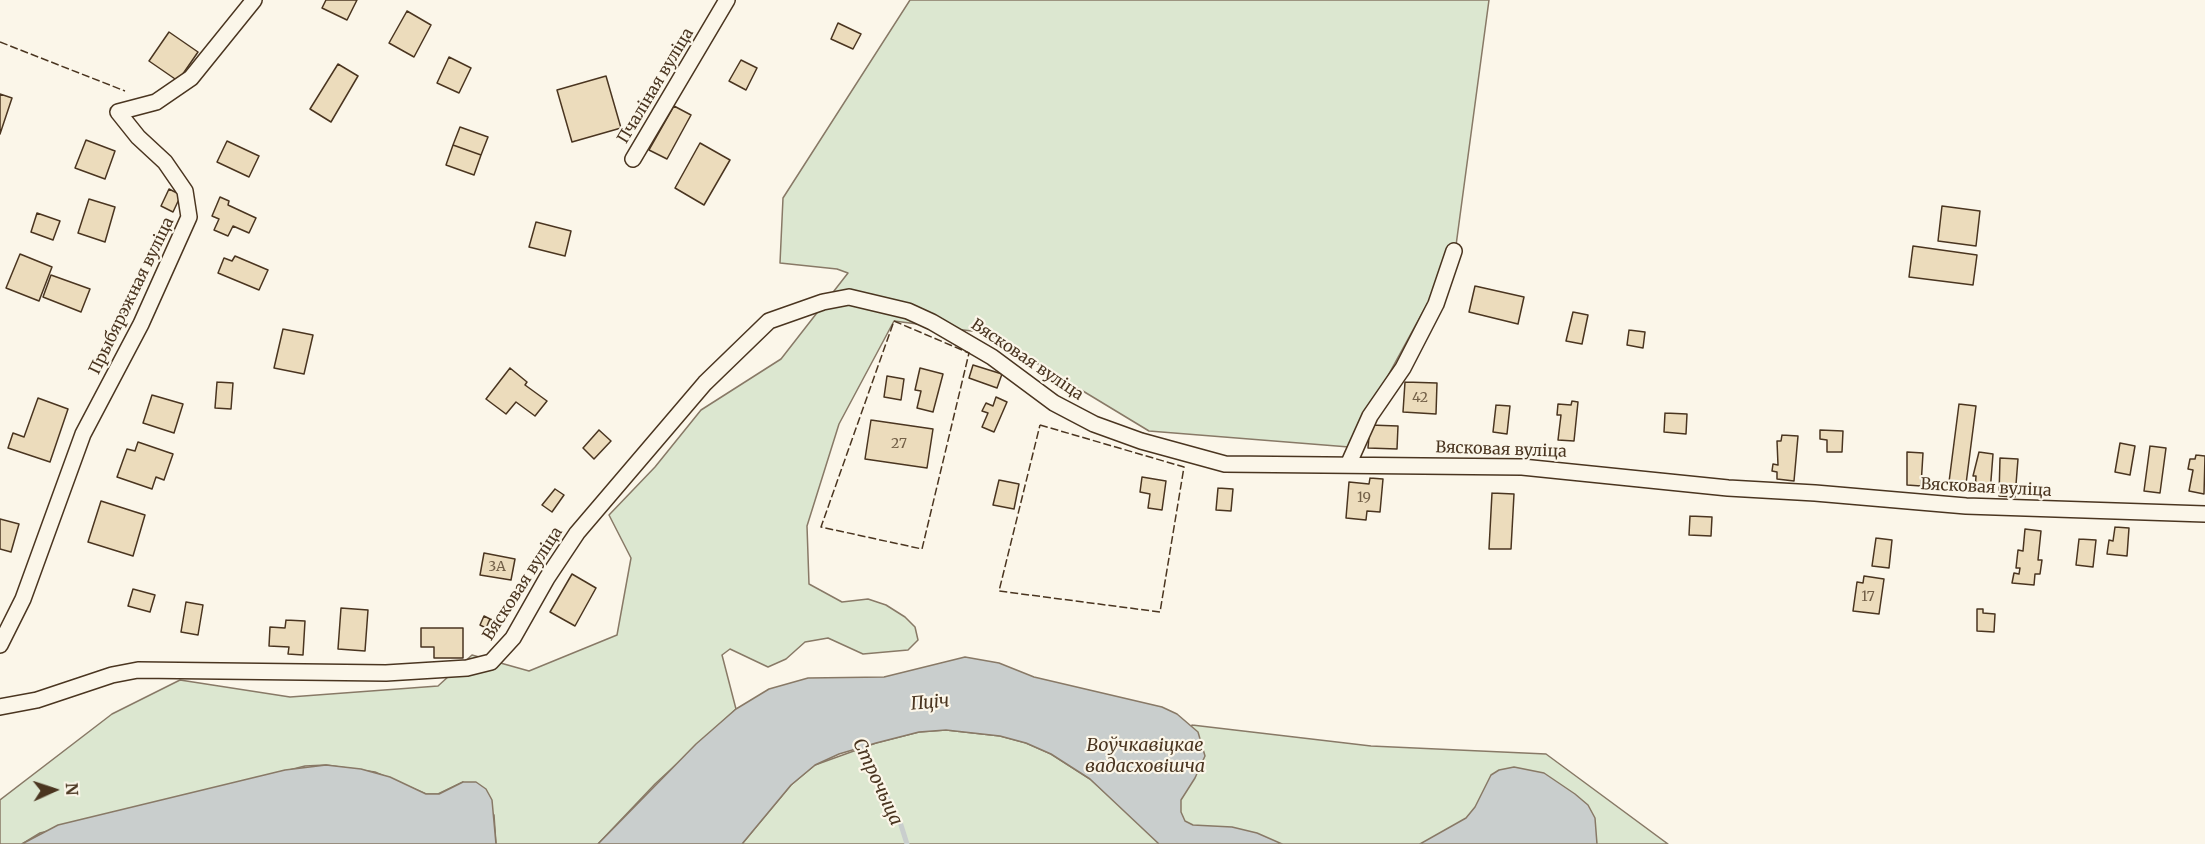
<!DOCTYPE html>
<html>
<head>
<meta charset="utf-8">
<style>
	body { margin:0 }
	#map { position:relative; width:2205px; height:844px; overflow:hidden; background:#fbf6e9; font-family:Merriweather,serif }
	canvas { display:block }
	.north { position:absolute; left:24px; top:760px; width:60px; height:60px; -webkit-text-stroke:4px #fbf6e9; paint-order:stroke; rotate:87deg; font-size:16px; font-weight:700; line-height:24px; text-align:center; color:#4a3520 }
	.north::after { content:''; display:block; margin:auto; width:21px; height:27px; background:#4a3520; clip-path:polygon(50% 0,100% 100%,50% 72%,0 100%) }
</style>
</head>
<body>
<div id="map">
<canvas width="2205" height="844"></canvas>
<div class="north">N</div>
</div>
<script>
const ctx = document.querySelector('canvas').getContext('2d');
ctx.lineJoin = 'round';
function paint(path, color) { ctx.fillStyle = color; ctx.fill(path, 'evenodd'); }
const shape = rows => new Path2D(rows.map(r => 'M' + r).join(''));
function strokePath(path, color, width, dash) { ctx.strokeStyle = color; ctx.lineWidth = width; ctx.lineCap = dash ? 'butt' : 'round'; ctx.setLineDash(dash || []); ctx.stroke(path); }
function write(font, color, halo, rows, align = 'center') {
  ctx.font = font + ' Merriweather,serif'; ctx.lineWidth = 4.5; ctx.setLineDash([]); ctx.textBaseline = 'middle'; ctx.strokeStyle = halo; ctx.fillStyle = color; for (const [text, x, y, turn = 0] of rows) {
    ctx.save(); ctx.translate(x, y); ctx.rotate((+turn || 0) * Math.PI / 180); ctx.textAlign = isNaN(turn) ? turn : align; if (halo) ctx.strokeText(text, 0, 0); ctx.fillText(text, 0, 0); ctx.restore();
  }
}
const green = shape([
	[910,0,1489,0,1455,253,1349,447,1149,431,987,333,894,321,839,424,807,526,809,584,842,602,868,599,886,605,905,617,915,627,918,640,908,650,863,654,828,638,805,642,786,659,768,667,730,649,722,655,736,709,655,784,598,844,496,844,494,815,463,782,438,794,426,794,375,772,326,765,305,766,40,833,22,844,0,844,0,800,112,714,180,680,290,697,438,686,472,655,529,671,617,635,631,558,609,515,655,467,701,410,781,359,848,273,837,269,780,263,783,198,910,0],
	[1192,725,1371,746,1546,754,1668,844,742,844,791,785,815,765,876,743,919,732,946,730,1000,736,1026,743,1051,754,1090,779,1142,826,1192,725]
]);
paint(green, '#dce7d0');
strokePath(green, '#887966', 1.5);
const water = shape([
	[965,657,999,663,1034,677,1162,707,1177,714,1198,732,1205,756,1195,778,1181,800,1181,812,1185,821,1193,825,1232,827,1257,833,1282,844,1159,844,1090,779,1051,754,1026,743,1000,736,946,730,919,732,876,743,839,754,815,765,791,785,742,844,598,844,696,744,736,709,769,689,808,678,884,677,965,657],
	[326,765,361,769,390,777,426,794,439,794,463,782,476,782,486,789,492,800,496,844,22,844,58,825,285,770,326,765],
	[1514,767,1544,773,1575,794,1588,805,1595,818,1597,844,1420,844,1466,818,1475,807,1491,775,1499,770,1514,767]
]);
paint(water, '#c9cecd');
strokePath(water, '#887966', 1.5);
strokePath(shape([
	[860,742,901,825,907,844]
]), '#c9cecd', 5);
const building = shape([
	[326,0,357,0,347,20,322,8,326,0],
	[407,11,431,25,414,57,389,43,407,11],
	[838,23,861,34,853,49,831,39,838,23],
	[169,32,198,52,178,81,149,61,169,32],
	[449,57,471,68,459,93,437,83,449,57],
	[741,60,757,68,746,90,729,81,741,60],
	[338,64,358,76,331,122,310,109,338,64],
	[606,76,621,128,572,142,557,90,606,76],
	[0,94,12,98,0,134,0,94],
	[674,106,691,115,667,159,649,150,674,106],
	[460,127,488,137,481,155,453,145,460,127],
	[86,140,115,151,105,179,75,168,86,140],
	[227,141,259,156,249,177,217,162,227,141],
	[700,143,730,160,704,205,675,188,700,143],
	[453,145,481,155,474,175,446,165,453,145],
	[169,189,181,195,173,212,161,206,169,189],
	[220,197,229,201,228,205,256,218,249,233,233,226,228,236,214,230,219,219,212,216,220,197],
	[89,199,115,207,105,242,78,233,89,199],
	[1942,206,1980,211,1976,246,1938,241,1942,206],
	[37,213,60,221,53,240,31,232,37,213],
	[536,222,571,231,565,256,529,247,536,222],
	[1913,246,1977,255,1973,285,1909,277,1913,246],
	[20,254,52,267,39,301,6,288,20,254],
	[235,256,268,270,259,290,218,273,224,258,232,261,235,256],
	[51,275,90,289,81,312,43,297,51,275],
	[1475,286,1524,297,1518,324,1469,312,1475,286],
	[1573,312,1588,315,1582,344,1566,341,1573,312],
	[283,329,313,335,304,374,274,368,283,329],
	[1629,330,1645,332,1643,348,1627,345,1629,330],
	[973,365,1002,374,997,388,969,378,973,365],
	[510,368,527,382,525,385,547,401,535,416,516,402,506,414,486,399,510,368],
	[920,368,943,374,933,412,917,408,921,391,915,390,920,368],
	[887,376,904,379,901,400,884,397,887,376],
	[217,382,233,383,231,409,215,408,217,382],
	[1405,382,1437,383,1436,414,1403,412,1405,382],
	[152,395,183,404,174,433,143,423,152,395],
	[996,397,1007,402,994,432,982,427,988,413,982,411,986,403,993,406,996,397],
	[38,398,68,409,50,462,8,448,13,433,24,437,38,398],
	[1572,401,1578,402,1574,441,1558,440,1561,415,1557,415,1558,404,1571,405,1572,401],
	[1959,404,1976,406,1966,484,1949,482,1959,404],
	[1496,405,1510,406,1507,434,1493,432,1496,405],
	[1665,413,1687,414,1686,434,1664,432,1665,413],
	[871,420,933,429,927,468,865,459,871,420],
	[1370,425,1398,426,1397,449,1368,448,1370,425],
	[599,430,611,441,594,459,583,448,599,430],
	[1820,430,1843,431,1842,452,1827,452,1827,440,1820,439,1820,430],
	[1782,435,1798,436,1794,481,1777,479,1777,472,1772,471,1773,464,1778,465,1777,441,1781,441,1782,435],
	[138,442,173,454,164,480,156,477,152,489,117,477,127,449,135,451,138,442],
	[2120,443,2135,446,2130,475,2115,472,2120,443],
	[2150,446,2166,448,2160,493,2144,491,2150,446],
	[1907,452,1923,453,1921,486,1907,485,1907,452],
	[1979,452,1993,454,1990,493,1975,492,1976,476,1973,476,1979,452],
	[2196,455,2205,456,2204,494,2189,491,2193,470,2188,469,2190,459,2195,459,2196,455],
	[2000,458,2018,459,2015,497,1999,496,2000,458],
	[1142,477,1166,481,1162,510,1148,508,1150,494,1140,492,1142,477],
	[1370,478,1383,479,1380,512,1367,511,1366,520,1346,518,1349,482,1369,484,1370,478],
	[999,480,1019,484,1014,509,993,505,999,480],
	[1218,488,1233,489,1231,511,1216,510,1218,488],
	[555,489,564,495,552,512,542,505,555,489],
	[1492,493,1514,494,1511,549,1489,549,1492,493],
	[101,501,145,515,133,556,88,542,101,501],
	[1690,516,1712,517,1711,536,1689,535,1690,516],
	[0,519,19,524,11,552,0,549,0,519],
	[2115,527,2129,528,2127,556,2107,554,2109,540,2113,541,2115,527],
	[2025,529,2041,531,2038,560,2042,560,2040,574,2035,574,2034,585,2012,583,2014,573,2019,574,2020,568,2016,568,2018,550,2023,551,2025,529],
	[1876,538,1892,540,1889,568,1872,566,1876,538],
	[2079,539,2096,540,2093,567,2076,565,2079,539],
	[484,553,515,559,511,580,480,575,484,553],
	[572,574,596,588,575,626,550,612,572,574],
	[1864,576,1884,579,1879,614,1853,611,1857,582,1863,583,1864,576],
	[133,589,155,595,150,612,128,606,133,589],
	[186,602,203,605,198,635,181,632,186,602],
	[341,608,368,610,365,651,338,649,341,608],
	[1977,609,1983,609,1983,613,1995,614,1994,632,1977,631,1977,609],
	[484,616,490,619,486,628,480,625,484,616],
	[490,619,500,623,496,632,486,628,490,619],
	[286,620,305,621,303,655,288,654,289,647,269,646,270,627,285,628,286,620],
	[421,628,463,628,463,658,434,658,434,647,421,647,421,628]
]);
paint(building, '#ecdcbc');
strokePath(building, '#4a3520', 1.5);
const street = shape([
	[633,159,727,0],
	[1348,465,1370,416,1403,368,1436,304,1454,251],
	[0,645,23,599,83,434,141,324,189,217,185,191,165,162,138,137,118,112,156,102,191,78,254,0],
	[0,707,37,700,112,675,138,670,386,673,467,668,491,662,513,638,547,578,577,533,705,383,769,321,823,302,849,297,908,311,932,322,992,357,1054,403,1094,424,1141,441,1225,464,1522,467,1728,488,1815,493,1966,506,2205,514]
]);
strokePath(street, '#4a3520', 18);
strokePath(street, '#fbf6e9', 15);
strokePath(shape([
	[0,42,125,91],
	[894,321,969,353,922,549,821,527,894,321],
	[1040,425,1184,467,1160,612,999,591,1040,425]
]), '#4a3520', 1.5, [8, 3]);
write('14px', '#725f47', null, [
	["42",1420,398],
	["27",899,444],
	["19",1364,498],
	["3А",497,567],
	["17",1868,597]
]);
write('16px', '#4a3520', '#fbf6e9', [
	["Пчаліная вуліца",656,86,-59],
	["Прыбярэжная вуліца",132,296,-64],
	["Вясковая вуліца",1027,360,34],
	["Вясковая вуліца",1501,450,2],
	["Вясковая вуліца",1986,488,3],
	["Вясковая вуліца",523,584,-57]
]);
write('italic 18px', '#4a3520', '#fbf6e9', [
	["Пціч",930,703,-5],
	["Воўчкавіцкае",1145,746],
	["вадасховішча",1145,767],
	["Строчыца",877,782,65]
]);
</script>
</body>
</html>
